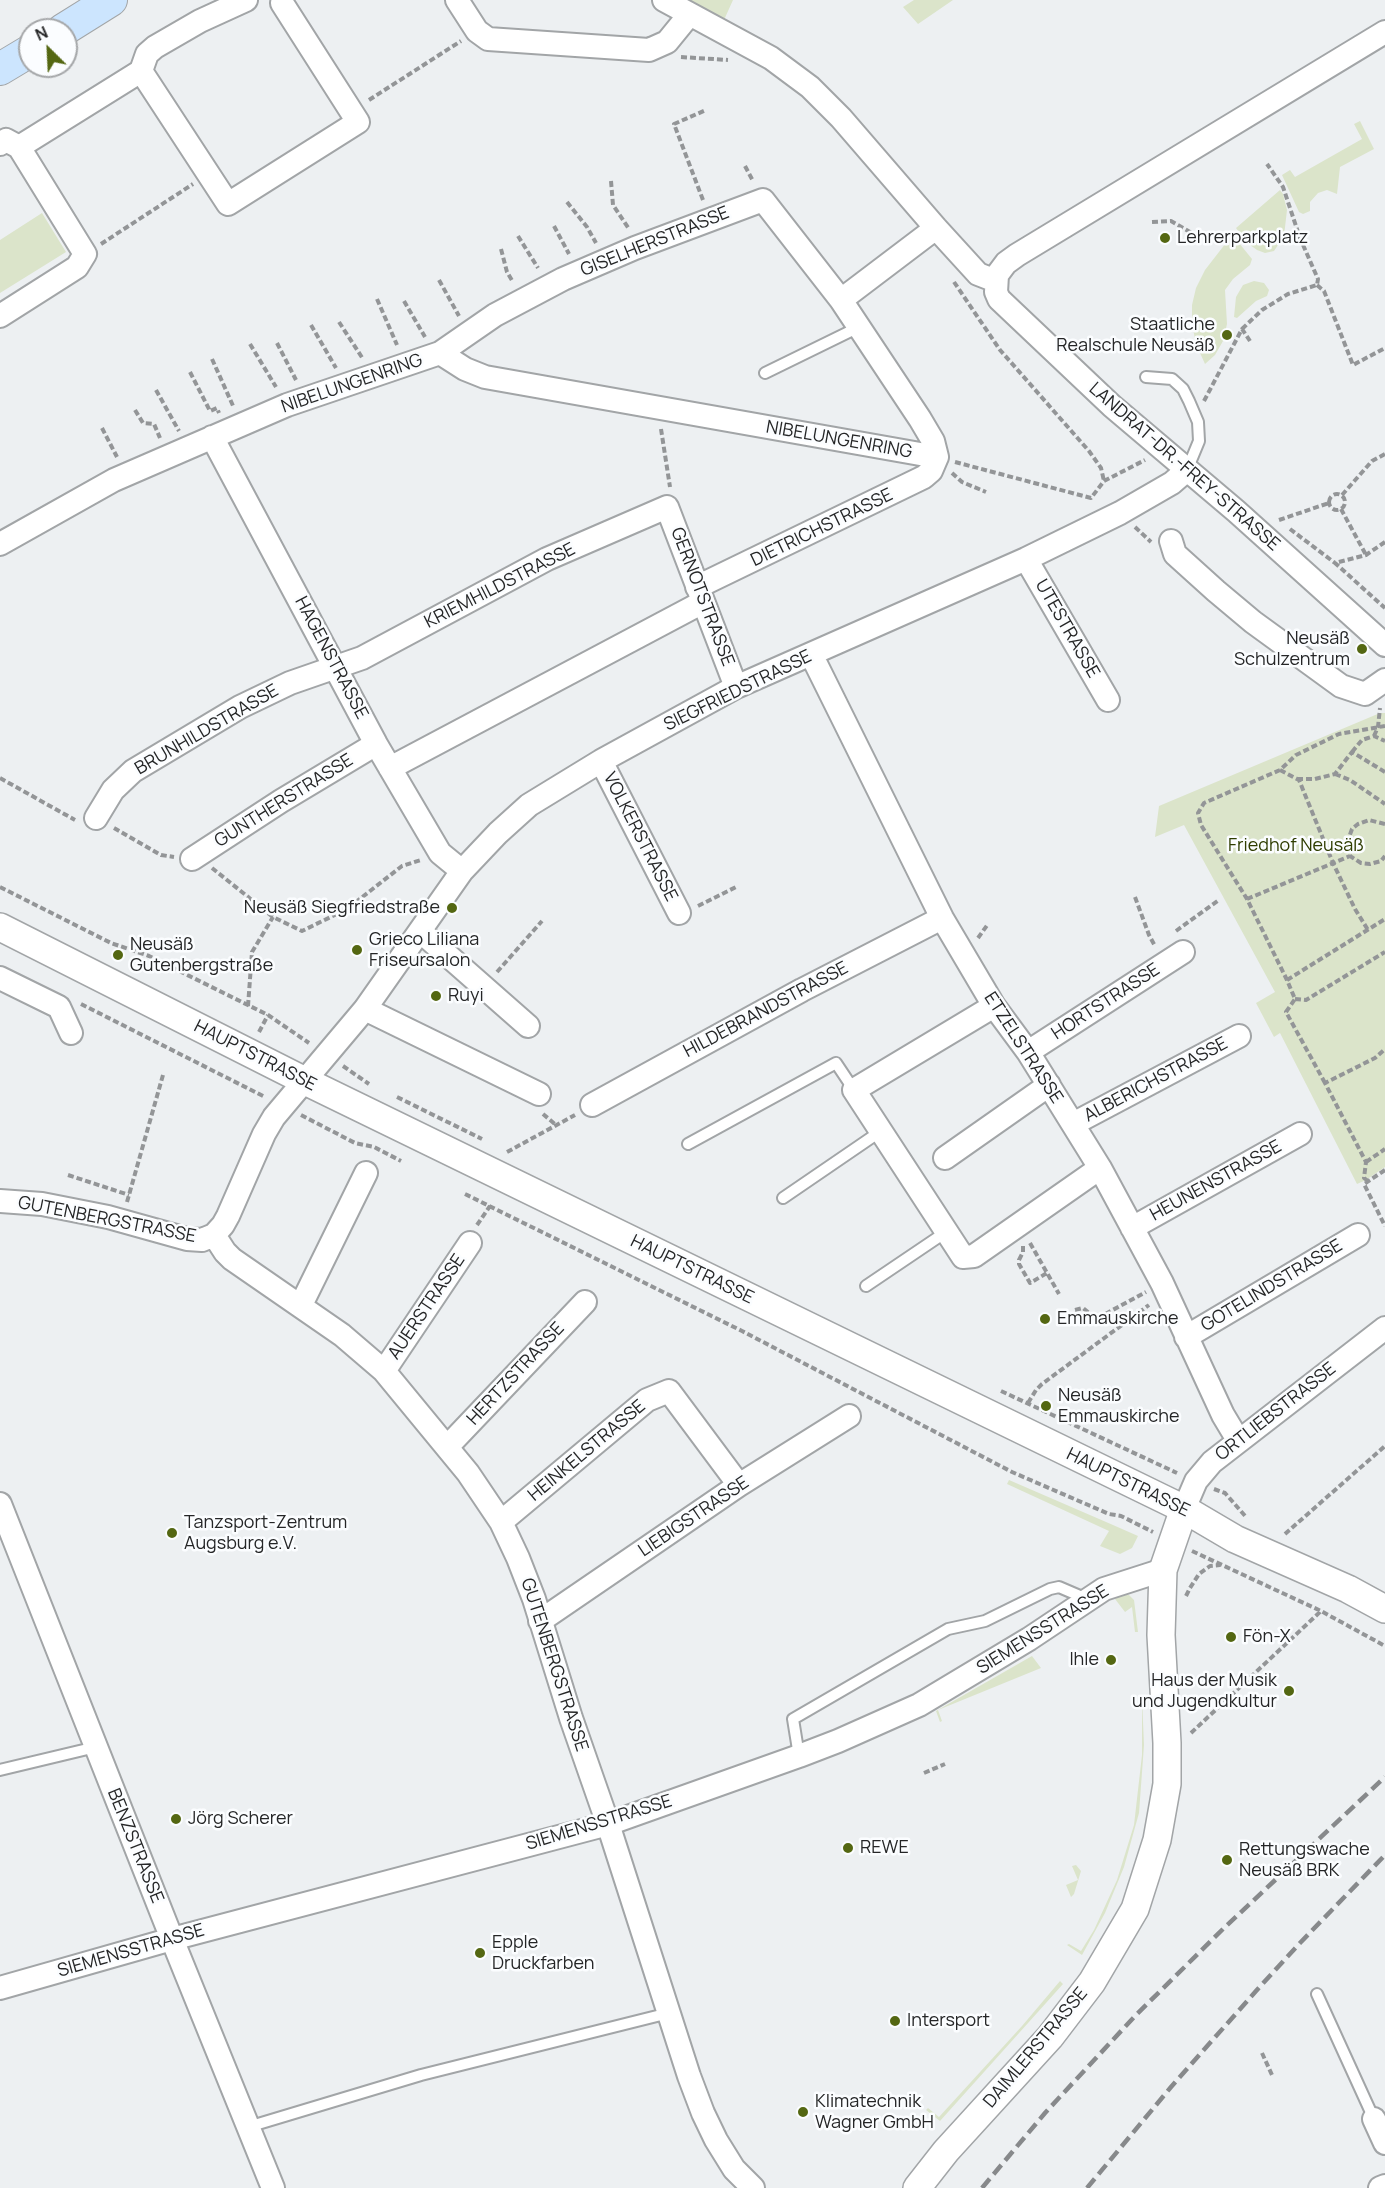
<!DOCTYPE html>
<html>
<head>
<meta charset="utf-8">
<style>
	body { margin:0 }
	#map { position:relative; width:1385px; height:2188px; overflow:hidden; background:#edf0f2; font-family:Manrope,sans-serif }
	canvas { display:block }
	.north { position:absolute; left:18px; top:18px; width:60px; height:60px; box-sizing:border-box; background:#fbfdff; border:2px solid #a5a7a9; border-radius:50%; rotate:336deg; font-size:16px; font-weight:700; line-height:24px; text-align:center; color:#252627 }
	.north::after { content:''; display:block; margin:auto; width:21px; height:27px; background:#546712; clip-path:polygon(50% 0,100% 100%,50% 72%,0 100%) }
</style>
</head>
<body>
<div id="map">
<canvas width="1385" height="2188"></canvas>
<div class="north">N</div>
</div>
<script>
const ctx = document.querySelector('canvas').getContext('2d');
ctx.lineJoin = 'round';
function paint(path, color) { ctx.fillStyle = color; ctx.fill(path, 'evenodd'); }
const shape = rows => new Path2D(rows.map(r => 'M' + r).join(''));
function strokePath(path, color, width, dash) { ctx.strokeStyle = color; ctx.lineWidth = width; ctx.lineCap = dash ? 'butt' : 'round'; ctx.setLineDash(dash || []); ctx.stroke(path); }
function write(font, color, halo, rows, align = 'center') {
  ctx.font = font + ' Manrope,sans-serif'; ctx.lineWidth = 5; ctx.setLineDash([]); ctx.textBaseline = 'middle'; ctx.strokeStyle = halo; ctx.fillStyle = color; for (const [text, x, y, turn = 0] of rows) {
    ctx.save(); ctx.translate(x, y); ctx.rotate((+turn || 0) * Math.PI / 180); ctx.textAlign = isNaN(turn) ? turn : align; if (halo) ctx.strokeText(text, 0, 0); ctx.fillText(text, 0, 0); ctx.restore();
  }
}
paint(shape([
	[687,0,733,0,724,20],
	[914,0,953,0,918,24,903,7],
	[1360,121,1374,149,1340,167,1337,194,1327,190,1318,193,1310,202,1310,211,1303,214,1299,212,1282,175,1290,170,1295,177,1362,139,1354,124],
	[1280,190,1283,194,1287,210,1284,236,1274,251,1265,253,1257,250,1246,242,1236,228],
	[42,213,66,252,0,293,0,240],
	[1229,239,1239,243,1252,259,1250,265,1233,279,1225,290,1227,324,1223,341,1215,355,1205,364,1196,344,1192,324,1192,305,1196,288,1205,270],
	[1254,281,1264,283,1269,290,1267,296,1256,301,1237,318,1234,317,1236,297,1243,285],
	[1380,713,1385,713,1385,1167,1366,1180,1357,1184,1280,1033,1274,1037,1256,1003,1275,992,1184,825,1155,837,1159,806],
	[1009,1480,1113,1525,1138,1536,1132,1548,1120,1554,1100,1546,1109,1531,1007,1484],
	[1124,1594,1129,1595,1134,1600,1138,1632,1135,1632,1132,1607,1125,1612,1115,1599],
	[1032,1656,1041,1668,938,1710,942,1721,940,1722,936,1711],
	[1142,1698,1144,1745,1139,1813,1124,1867,1105,1913,1082,1955,1067,1945,1069,1944,1081,1951,1094,1930,1117,1880,1134,1825,1142,1755],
	[1076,1865,1081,1871,1074,1894,1071,1897,1066,1885,1078,1880,1072,1866],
	[1060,1981,1063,1984,1046,2003,940,2121,926,2110,928,2108,939,2117,1022,2026]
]), '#dbe4ca');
const service = shape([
	[765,373,859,327],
	[1146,377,1172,379,1183,389,1189,401,1198,422,1199,441,1187,470],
	[688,1144,836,1063,854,1090],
	[783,1198,881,1131],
	[866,1286,946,1232],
	[799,1756,793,1719,948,1629,985,1621,1050,1589,1059,1587,1087,1599],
	[0,1770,96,1747],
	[1317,1994,1374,2119],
	[248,2127,421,2075,669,2013]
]);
const minor = shape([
	[457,0,477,31,488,39,649,50,667,42,689,15],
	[664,0,771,58,810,87,841,118,936,228,978,274,996,281],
	[1385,32,1017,255,1006,263,997,275,996,292,999,299,1112,406,1236,511,1385,645],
	[141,71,228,204,358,122,282,3],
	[0,144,6,140,19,147,141,71,147,54,155,47,200,21,246,0],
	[841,300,936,228],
	[0,316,77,267,85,254,19,147],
	[440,353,465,369,485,377,937,457],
	[212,437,376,744,440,853,462,871],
	[1171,541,1175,554,1216,591,1253,622,1341,686,1365,694,1385,680],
	[0,544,114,480,287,405,440,353,495,315,563,279,635,248,763,200,841,300,920,419,933,441,937,457,931,471,924,477,697,587],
	[1026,559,1108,700],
	[811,654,942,918,994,1006,1028,1052,1100,1168,1162,1283,1223,1415,1238,1440],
	[601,761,679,913],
	[390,768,703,602],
	[96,818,113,790,133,771,240,707,290,683,362,658,547,559,667,507,736,687],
	[192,859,281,801,376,744],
	[420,931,528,1026],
	[0,978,59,1007,71,1033],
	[994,1006,854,1090,963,1257,974,1256,1100,1168],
	[365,1009,539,1094],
	[1028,1052,1183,952],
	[592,1105,802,990,942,918],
	[1073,1124,1239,1036],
	[945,1158,1049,1085],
	[0,1201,42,1204,108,1217,187,1239,202,1240,214,1235,223,1225,228,1216,264,1134,274,1117,365,1009,462,871,498,833,529,805,601,761,736,687,1026,559,1120,513,1172,483,1187,470],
	[1132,1228,1300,1134],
	[214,1235,225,1252,232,1259,342,1335,384,1371,468,1473,501,1522,518,1558,534,1599,571,1718,608,1824,689,2076,703,2113,716,2140,734,2169,753,2188],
	[301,1305,366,1173],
	[1186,1337,1358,1235],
	[384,1371,470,1243],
	[448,1446,585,1302],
	[0,1504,172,1939,273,2188],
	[1184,1509,1196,1481,1212,1462,1385,1328],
	[501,1522,647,1400,669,1391,739,1485],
	[540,1621,739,1485,849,1416],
	[0,1988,172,1939,608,1824,799,1756,838,1741,919,1705,1029,1639,1104,1589,1163,1570],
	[1374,2119,1385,2143],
	[1380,2188,1385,2186]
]);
const tertiary = shape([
	[0,927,305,1081,1184,1509,1235,1539,1348,1589,1385,1609],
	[917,2188,946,2151,1050,2037,1092,1982,1135,1909,1157,1840,1167,1784,1167,1743,1161,1635,1163,1570,1184,1509]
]);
const secondary = shape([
	[63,30,111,0],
	[0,69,30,51]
]);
strokePath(service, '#a2a5a7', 14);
strokePath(minor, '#a2a5a7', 26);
strokePath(tertiary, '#a2a5a7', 30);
strokePath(secondary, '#a2a5a7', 34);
strokePath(shape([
	[681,57,728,60],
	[369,100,461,41],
	[745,166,753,181],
	[611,181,613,205,629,229],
	[703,200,674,124,706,110],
	[567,202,587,227,596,243],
	[1152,222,1171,221,1195,235],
	[554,226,569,254],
	[518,236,538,268],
	[101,244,193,184],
	[501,249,507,272,513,282],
	[439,280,459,316],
	[954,282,1000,350,1089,451,1101,468,1104,481],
	[1317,285,1324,291,1353,365,1385,348],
	[377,299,397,345],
	[404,301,425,337],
	[339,322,363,359],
	[311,325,336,368],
	[1242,329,1262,310,1288,294,1317,285,1318,279,1300,238,1283,187,1267,164],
	[277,343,296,380],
	[250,344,276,387],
	[212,359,234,408],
	[190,372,210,411,217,408,219,413],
	[156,390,179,431],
	[1204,401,1242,329,1250,341],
	[135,410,143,423,154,424,160,438],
	[102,428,117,457],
	[661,429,670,487],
	[955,462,1091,498,1104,481,1145,460],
	[952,473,962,482,986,492],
	'1329 502a8 8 0 1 1 16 0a8 8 0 1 1-16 0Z',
	[1342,495,1372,461,1385,454],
	[1341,509,1366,555],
	[1279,520,1329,503],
	[1135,527,1151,542],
	[1290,529,1335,563],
	[1385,542,1366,555,1335,563,1385,608],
	[1374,736,1378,727,1380,708],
	[1352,752,1362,740,1374,736,1385,741],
	[1280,770,1299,780,1333,863,1355,909,1368,930],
	[1335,774,1350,780,1385,804],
	[0,778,75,820],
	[1297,779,1315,779,1335,774,1352,752,1385,772],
	[1385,824,1369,820,1358,824,1352,829,1347,843,1350,856,1361,863,1370,864,1381,861,1385,856],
	[114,828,161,855,174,857],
	[212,868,273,917,302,931,347,909,402,866,421,860],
	[0,887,111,943,149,956,268,1015,309,1043],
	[1135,897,1149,935,1155,946],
	[1247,899,1350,856],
	[698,906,736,887],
	[1176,931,1219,900],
	[978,938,988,924],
	[497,972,542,921],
	[1287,980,1385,919],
	[1295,999,1306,1000,1385,952],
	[81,1004,265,1097],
	[248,1006,252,952,273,917],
	[259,1032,268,1015],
	[343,1066,369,1084],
	[1325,1083,1286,1012,1295,999,1287,980,1247,899,1201,825,1198,813,1204,803,1280,770,1296,755,1339,734,1385,726],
	[397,1097,482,1139],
	[543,1114,556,1125],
	[301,1115,355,1143,374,1147,401,1161],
	[507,1152,575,1115],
	[1366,1162,1385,1149],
	[1385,1170,1364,1184,1385,1226],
	[68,1175,129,1195],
	[1368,1181,1364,1178,1366,1162,1325,1083,1375,1058,1385,1049],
	[465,1194,742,1331,1012,1472,1109,1514,1121,1516,1153,1532],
	[127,1202,163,1075],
	[477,1225,490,1206],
	[1030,1243,1059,1294],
	[1023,1246,1023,1252,1019,1260,1019,1264,1030,1283,1047,1273],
	[1075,1310,1083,1308,1096,1319,1146,1292],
	[1001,1391,1177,1473],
	[1028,1403,1036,1390,1042,1384,1149,1305],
	[1214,1489,1225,1493,1246,1517],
	[1285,1534,1385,1446],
	[1192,1551,1321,1611,1385,1646],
	[1186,1596,1190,1588,1199,1574,1210,1566,1220,1565],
	[1191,1733,1321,1611],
	[924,1773,945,1764],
	[1262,2053,1272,2075]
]), '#939597', 4, [6, 3]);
strokePath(service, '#fff', 10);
strokePath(minor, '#fff', 22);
strokePath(tertiary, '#fff', 27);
strokePath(secondary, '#cce5fe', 32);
strokePath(shape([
	[982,2188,1045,2113,1135,2016,1223,1929,1385,1777],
	[1087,2188,1171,2087,1256,1991,1299,1944,1385,1855]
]), '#87898b', 4.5, [12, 6]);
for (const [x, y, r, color] of [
	[1165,238,6,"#546712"],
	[1227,335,6,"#546712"],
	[1362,649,6,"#546712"],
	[452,908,6,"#546712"],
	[357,950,6,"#546712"],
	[118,955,6,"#546712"],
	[436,996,6,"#546712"],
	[1045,1319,6,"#546712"],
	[1046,1406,6,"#546712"],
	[172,1533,6,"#546712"],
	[1231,1637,6,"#546712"],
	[1111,1660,6,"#546712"],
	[1289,1691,6,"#546712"],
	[176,1819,6,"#546712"],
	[848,1848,6,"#546712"],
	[1227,1860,6,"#546712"],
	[480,1953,6,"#546712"],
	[895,2021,6,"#546712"],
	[803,2112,6,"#546712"]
]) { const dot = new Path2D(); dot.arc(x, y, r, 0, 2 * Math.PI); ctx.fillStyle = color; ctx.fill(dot); strokePath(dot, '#fbfdff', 2); }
write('18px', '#252627', '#fbfdff', [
	["Lehrerparkplatz",1177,238],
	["Staatliche",1215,325,"right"],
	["Realschule Neusäß",1215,346,"right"],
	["Neusäß",1350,639,"right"],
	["Schulzentrum",1350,660,"right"],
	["Neusäß Siegfriedstraße",440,908,"right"],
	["Grieco Liliana",369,940],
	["Friseursalon",369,961],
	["Neusäß",130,945],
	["Gutenbergstraße",130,966],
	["Ruyi",448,996],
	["Emmauskirche",1057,1319],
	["Neusäß",1058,1396],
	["Emmauskirche",1058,1417],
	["Tanzsport-Zentrum",184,1523],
	["Augsburg e.V.",184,1544],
	["Fön-X",1243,1637],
	["Ihle",1099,1660,"right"],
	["Haus der Musik",1277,1681,"right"],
	["und Jugendkultur",1277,1702,"right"],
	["Jörg Scherer",188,1819],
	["REWE",860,1848],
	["Rettungswache",1239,1850],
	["Neusäß BRK",1239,1871],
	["Epple",492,1943],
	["Druckfarben",492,1964],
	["Intersport",907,2021],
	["Klimatechnik",815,2102],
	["Wagner GmbH",815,2123]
], 'left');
write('18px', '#252627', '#fbfdff', [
	["GISELHERSTRASSE",655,242,-22],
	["NIBELUNGENRING",352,384,-19],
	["NIBELUNGENRING",839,440,10],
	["LANDRAT-DR.-FREY-STRASSE",1184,467,41],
	["DIETRICHSTRASSE",822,528,-26],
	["KRIEMHILDSTRASSE",500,586,-27],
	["GERNOTSTRASSE",702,597,69],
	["UTESTRASSE",1067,629,60],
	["HAGENSTRASSE",331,658,62],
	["SIEGFRIEDSTRASSE",738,691,-26],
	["BRUNHILDSTRASSE",207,730,-30],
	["GUNTHERSTRASSE",284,801,-32],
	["VOLKERSTRASSE",640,837,63],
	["HORTSTRASSE",1106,1002,-33],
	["HILDEBRANDSTRASSE",766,1010,-28],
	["ETZELSTRASSE",1023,1048,57],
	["HAUPTSTRASSE",255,1056,27],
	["ALBERICHSTRASSE",1156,1080,-28],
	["HEUNENSTRASSE",1216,1181,-29],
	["GUTENBERGSTRASSE",107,1220,11],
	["HAUPTSTRASSE",692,1270,26],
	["GOTELINDSTRASSE",1272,1286,-31],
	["AUERSTRASSE",427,1307,-56],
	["HERTZSTRASSE",516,1374,-47],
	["ORTLIEBSTRASSE",1276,1412,-38],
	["HEINKELSTRASSE",587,1451,-40],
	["HAUPTSTRASSE",1128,1483,26],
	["LIEBIGSTRASSE",694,1517,-34],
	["SIEMENSSTRASSE",1043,1630,-32],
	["GUTENBERGSTRASSE",554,1665,72],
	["SIEMENSSTRASSE",599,1823,-17],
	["BENZSTRASSE",135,1846,68],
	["SIEMENSSTRASSE",131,1951,-16],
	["DAIMLERSTRASSE",1036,2048,-50]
]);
write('18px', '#2f3d00', '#fbfdff', [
	["Friedhof Neusäß",1296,846]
]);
</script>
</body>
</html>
